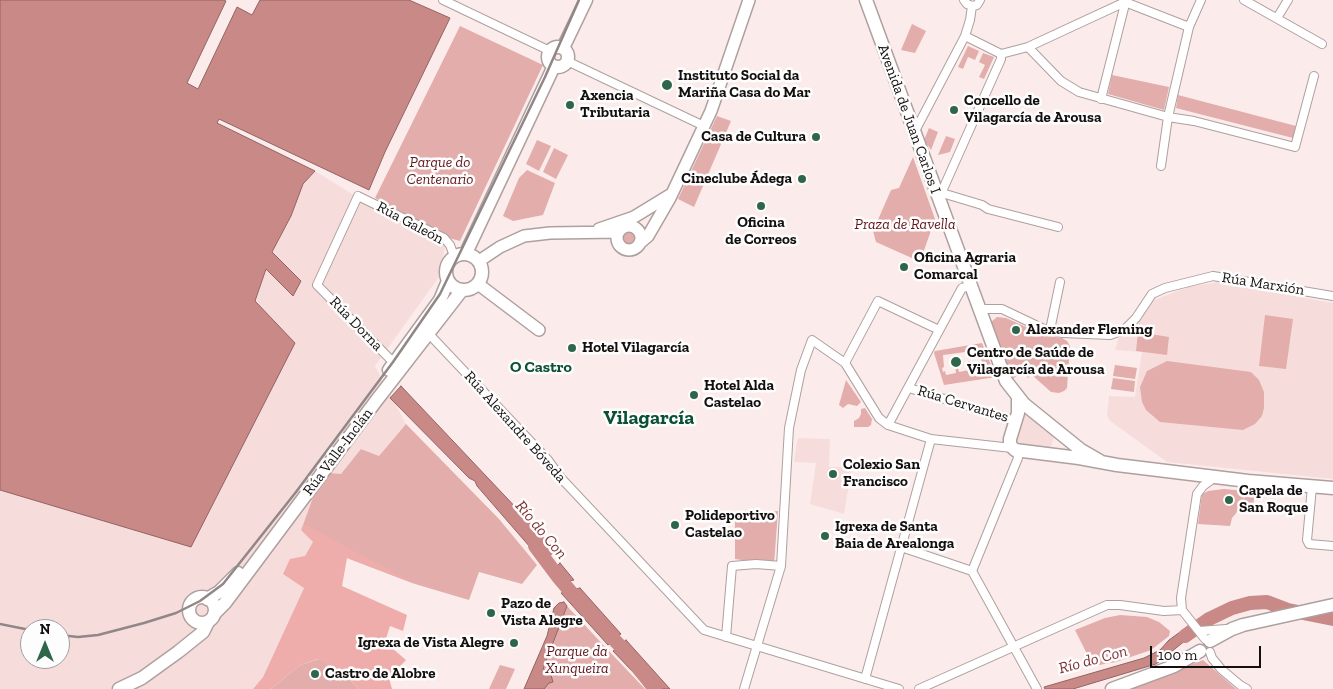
<!DOCTYPE html>
<html>
<head>
<meta charset="utf-8">
<style>
	body { margin:0 }
	#map { position:relative; width:1333px; height:689px; overflow:hidden; background:#fbeceb; font-family:"Zilla Slab",serif }
	canvas { display:block }
	.north { position:absolute; left:20px; top:619px; width:50px; height:50px; box-sizing:border-box; background:#fdfdfd; border:1px solid #a09e9e; border-radius:50%; rotate:0deg; font-size:14px; font-weight:700; line-height:20px; text-align:center; color:#140f0f }
	.north::after { content:''; display:block; margin:auto; width:18px; height:22px; background:#2e654b; clip-path:polygon(50% 0,100% 100%,50% 72%,0 100%) }
	.scale { position:absolute; left:1150px; top:646px; width:111px; height:22px; box-sizing:border-box; border:2px solid #140f0f; border-top:0; padding-left:6px; font-size:15px; line-height:18px; white-space:nowrap; color:#140f0f; -webkit-text-stroke:4px #fdfdfd; paint-order:stroke }
</style>
</head>
<body>
<div id="map">
<canvas width="1333" height="689"></canvas>
<div class="north">N</div>
<div class="scale">100 m</div>
</div>
<script>
const ctx = document.querySelector('canvas').getContext('2d');
ctx.lineJoin = 'round';
function paint(path, color) { ctx.fillStyle = color; ctx.fill(path, 'evenodd'); }
const shape = rows => new Path2D(rows.map(r => 'M' + r).join(''));
function strokePath(path, color, width, dash) { ctx.strokeStyle = color; ctx.lineWidth = width; ctx.lineCap = dash ? 'butt' : 'round'; ctx.setLineDash(dash || []); ctx.stroke(path); }
function write(font, color, halo, rows, align = 'center') {
  ctx.font = font + ' "Zilla Slab",serif'; ctx.lineWidth = 5; ctx.setLineDash([]); ctx.textBaseline = 'middle'; ctx.strokeStyle = halo; ctx.fillStyle = color; for (const [text, x, y, turn = 0] of rows) {
    ctx.save(); ctx.translate(x, y); ctx.rotate((+turn || 0) * Math.PI / 180); ctx.textAlign = isNaN(turn) ? turn : align; if (halo) ctx.strokeText(text, 0, 0); ctx.fillText(text, 0, 0); ctx.restore();
  }
}
paint(shape([
	[315,171,357,197,446,242,439,277,375,366,406,424,379,456,361,449,303,525,301,530,313,542,305,556,304,588,263,677,253,689,0,689,0,490,191,547,255,302,272,252,303,184],
	[30,629,60,629,60,659,30,659],
	[1218,282,1333,303,1333,479,1167,462,1110,421,1107,415,1109,396,1135,397,1142,352,1115,350,1118,339,1154,300,1188,287],
	[1026,414,1054,437,1050,449,1017,444,1016,442],
	[799,438,830,439,829,467,852,467,844,514,810,504,816,463,794,462,797,441]
]), '#f6dddc');
paint(shape([
	[912,24,926,31,915,53,901,50],
	[460,26,543,65,460,241,449,238,375,198],
	[968,46,979,51,975,60,968,57,963,69,958,67],
	[983,53,994,57,984,79,979,77,985,65,979,62],
	[1112,75,1169,87,1164,110,1108,94],
	[1178,95,1296,126,1293,138,1176,108],
	[717,116,731,121,694,207,678,199],
	[929,128,938,132,931,150,924,140],
	[946,136,955,139,950,152,938,155],
	[537,140,551,146,539,171,526,164],
	[554,148,568,155,556,179,543,172],
	[913,157,935,219,922,256,914,259,876,242,873,231,891,190,899,188],
	[527,170,555,183,543,215,513,221,503,216,519,178],
	'622 237a8 8 0 1 1 16 0a8 8 0 1 1-16 0Z',
	[1265,315,1293,319,1286,369,1259,366],
	[997,317,1006,318,1044,335,1062,338,1067,341,1070,346,1067,388,1064,391,1059,393,1051,392,1032,375,1028,378,1022,371,1013,379,1009,374,991,326,991,322],
	[1138,332,1169,337,1167,355,1136,351],
	[982,343,996,377,944,385,934,353,935,351],
	[973,351,979,354,985,370,976,374,974,372,973,373,972,371,973,370,970,361,968,361,969,370,959,372,957,363,955,363,956,373,946,375,945,371,943,372,942,368,944,367,943,355],
	[1167,361,1251,372,1259,380,1264,392,1264,408,1262,416,1255,424,1243,430,1160,422,1146,410,1142,402,1140,387,1147,371],
	[1115,365,1137,368,1135,379,1113,376],
	[1113,378,1135,381,1134,392,1111,389],
	[846,380,861,402,857,406,848,404,843,408,839,405],
	[865,408,872,419,871,425,868,427,854,427,854,421,859,418,861,414,861,409],
	[406,424,499,519,537,565,522,584,479,572,469,600,415,584,347,558,303,525,315,492,329,473,341,474,361,449,379,456],
	[1224,489,1255,492,1252,513,1237,512,1232,518,1230,526,1198,524,1202,494,1208,491],
	[778,511,774,565,735,559,735,516],
	[567,606,607,649,645,689,535,689],
	[1120,615,1147,617,1159,622,1170,631,1169,636,1151,650,1116,662,1093,666,1075,630,1105,618],
	[319,659,352,682,359,689,271,689,300,665],
	[1203,660,1236,689,1128,689],
	[500,665,515,669,506,689,489,689]
]), '#e2adab');
paint(shape([
	[303,525,310,527,415,584,347,558,342,586,407,615,403,631,390,626,385,642,406,660,389,678,392,689,359,689,352,682,318,659,300,665,271,689,253,689,263,677,304,588,283,574,290,559,305,556,313,542,301,530]
]), '#eeadaa');
const water = shape([
	[0,0,224,0,226,1,187,83,198,89,237,7,252,15,260,0,409,0,450,18,385,152,369,190,219,119,217,123,315,171,303,184,291,216,272,252,301,281,293,296,266,269,255,301,295,343,191,547,0,490,0,0],
	[401,386,556,550,543,562,477,486,475,481,469,478,390,398,401,386],
	[560,563,574,580,556,584,552,571,560,563],
	[580,588,621,634,608,645,561,593,580,588],
	[564,602,567,606,543,669,550,672,553,682,549,683,544,689,524,689,547,636,554,608,559,603,564,602],
	[1187,627,1193,630,1191,636,1156,664,1073,689,1045,689,1044,687,1144,658,1160,650,1169,640,1187,627],
	[626,640,670,689,649,689,613,651,626,640]
]);
paint(water, '#c88987');
strokePath(water, '#926463', 1);
strokePath(shape([
	[535,546,559,578,581,604],
	[602,627,624,650,655,689],
	[1185,636,1209,619,1232,608,1250,603,1267,602,1288,610,1333,619]
]), '#c88987', 14);
const street = shape([
	[443,0,550,51],
	[964,0,967,4,972,6,977,5,980,0],
	[1244,0,1322,44],
	[1277,18,1288,0],
	[1028,47,1061,81,1079,92,1168,117,1194,121,1295,147,1314,76],
	[1001,54,1028,47,1125,2,1189,27],
	[567,61,704,126],
	[1101,99,1126,0],
	[914,133,965,36,970,20,972,6],
	[1161,166,1168,117,1189,27,1201,0],
	[942,193,982,205,988,209,1058,227],
	[939,198,1001,59,1001,55,999,53,965,36],
	[979,309,1002,309,1044,329,1063,333,1110,335,1124,330,1136,318,1152,294,1165,288,1213,276,1333,296],
	[1050,330,1060,282],
	[429,334,548,460,561,478,704,630,899,689],
	[394,363,317,285,358,196,444,238,450,245,454,256],
	[845,363,878,301,939,330],
	[909,388,1012,420,1016,419],
	[888,425,962,288,970,286],
	[1017,450,1018,458,972,571,1037,689],
	[1312,487,1307,540,1309,544,1333,546],
	[901,547,972,571],
	[1199,631,1226,629],
	[726,637,732,566,756,564,781,566],
	[1205,639,1182,610,1181,598,1197,494,1203,486,1215,477],
	[1210,652,1212,658,1221,669,1240,685,1247,689],
	[865,679,931,439],
	[744,689,781,566,789,428,801,370,812,340,845,363,879,418,888,425,931,439,1012,448],
	[919,689,1107,605,1120,605,1164,611,1182,610]
]);
const secondary = shape([
	'617 238a12 12 0 1 1 24 0a12 12 0 1 1-24 0Z',
	[599,229,634,217,670,195],
	[641,242,648,236,670,198,711,111,749,0],
	[479,261,500,247,524,236,550,233,618,232],
	[478,284,539,330]
]);
const primary = shape([
	[866,0,1006,381,1024,404,1081,450,1100,461],
	'548 57a10 10 0 1 1 20 0a10 10 0 1 1-20 0Z',
	[563,48,586,0],
	[466,253,554,66],
	'446 272a18 18 0 1 1 36 0a18 18 0 1 1-36 0Z',
	[389,370,440,300,448,281],
	[1018,398,1018,413,1010,439,1010,445,1015,450,1079,458,1117,465,1248,481,1333,488],
	'189 610a13 13 0 1 1 26 0a13 13 0 1 1-26 0Z',
	[207,599,219,592,238,573],
	[214,614,225,603,376,401,462,290],
	[1210,641,1232,629,1243,625,1333,605],
	[119,689,142,678,178,652,203,632,208,622],
	[1112,689,1174,666,1200,651]
]);
strokePath(street, '#aea09f', 10);
strokePath(secondary, '#aea09f', 14);
strokePath(primary, '#aea09f', 15);
strokePath(street, '#fff', 8);
strokePath(secondary, '#fff', 11);
strokePath(primary, '#fff', 12);
strokePath(shape([
	[0,624,30,630],
	[60,635,78,637,98,635,144,623,176,613,200,601,223,584,296,492,393,362,440,294,545,77,579,0]
]), '#918786', 2.5);
for (const [x, y, r, color] of [
	[667,85,6,"#2e654b"],
	[570,105,5,"#2e654b"],
	[954,110,5,"#2e654b"],
	[816,137,5,"#2e654b"],
	[802,179,5,"#2e654b"],
	[761,206,5,"#2e654b"],
	[904,267,5,"#2e654b"],
	[1016,330,5,"#2e654b"],
	[572,348,5,"#2e654b"],
	[956,362,6,"#2e654b"],
	[694,395,5,"#2e654b"],
	[833,474,5,"#2e654b"],
	[1229,500,5,"#2e654b"],
	[675,525,5,"#2e654b"],
	[825,536,5,"#2e654b"],
	[491,613,5,"#2e654b"],
	[514,643,5,"#2e654b"],
	[315,674,5,"#2e654b"]
]) { const dot = new Path2D(); dot.arc(x, y, r, 0, 2 * Math.PI); ctx.fillStyle = color; ctx.fill(dot); strokePath(dot, '#fdfdfd', 2); }
write('bold 15px', '#140f0f', '#fdfdfd', [
	["Instituto Social da",678,76],
	["Mariña Casa do Mar",678,93],
	["Axencia",580,96],
	["Tributaria",580,113],
	["Concello de",964,101],
	["Vilagarcía de Arousa",964,118],
	["Casa de Cultura",806,137,"right"],
	["Cineclube Ádega",792,179,"right"],
	["Oficina",761,223,"center"],
	["de Correos",761,240,"center"],
	["Oficina Agraria",914,258],
	["Comarcal",914,275],
	["Alexander Fleming",1026,330],
	["Hotel Vilagarcía",582,348],
	["Centro de Saúde de",967,353],
	["Vilagarcía de Arousa",967,370],
	["Hotel Alda",704,386],
	["Castelao",704,403],
	["Colexio San",843,465],
	["Francisco",843,482],
	["Capela de",1239,491],
	["San Roque",1239,508],
	["Polideportivo",685,516],
	["Castelao",685,533],
	["Igrexa de Santa",835,527],
	["Baia de Arealonga",835,544],
	["Pazo de",501,604],
	["Vista Alegre",501,621],
	["Igrexa de Vista Alegre",504,643,"right"],
	["Castro de Alobre",325,674]
], 'left');
write('15px', '#140f0f', '#fdfdfd', [
	["Avenida de Juan Carlos I",909,119,70],
	["Rúa Galeón",410,223,28],
	["Rúa Marxión",1263,284,9],
	["Rúa Dorna",356,324,46],
	["Rúa Cervantes",963,404,17],
	["Rúa Alexandre Bóveda",515,427,48],
	["Rúa Valle-Inclán",338,452,-53]
]);
write('italic 15px', '#61161c', '#fdfdfd', [
	["Parque do",440,163],
	["Centenario",440,180],
	["Praza de Ravella",905,225],
	["Parque da",577,652],
	["Xunqueira",577,669]
]);
write('bold 16px', '#095035', '#fdfdfd', [
	["O Castro",541,367]
]);
write('italic 16px', '#7b2e31', '#fdfdfd', [
	["Río do Con",541,530,50],
	["Río do Con",1093,660,-15]
]);
write('bold 20px', '#095035', '#fdfdfd', [
	["Vilagarcía",649,418]
]);
</script>
</body>
</html>
